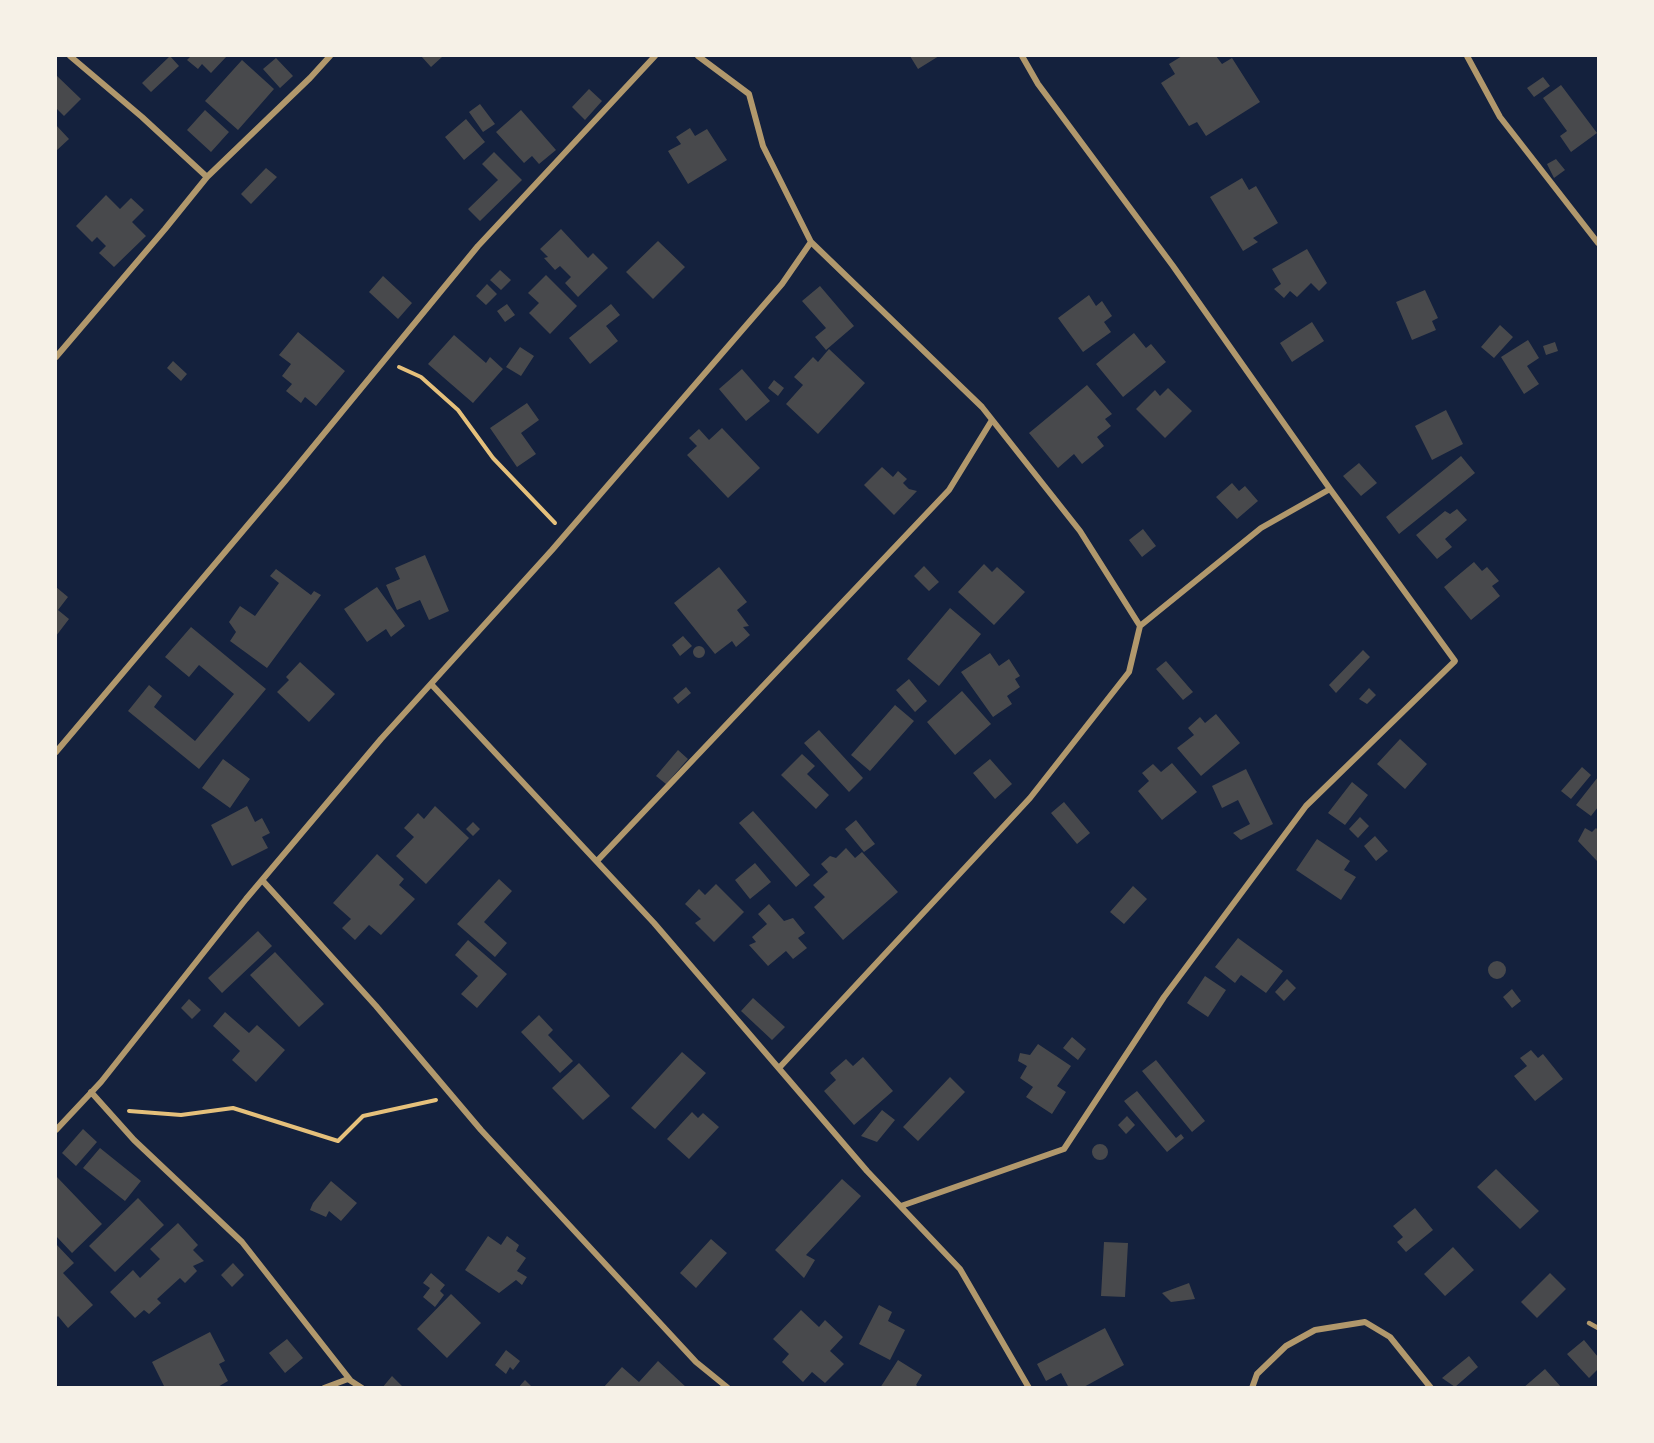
<!DOCTYPE html>
<html>
<head>
<meta charset="utf-8">
<style>
	body { margin:0 }
	#map { position:relative; width:1654px; height:1443px; overflow:hidden; background:#14213d; font-family:Montserrat,sans-serif }
	canvas { display:block }
	.frame { position:absolute; inset:0; border:57px solid #f6f1e7; pointer-events:none }
</style>
</head>
<body>
<div id="map">
<canvas width="1654" height="1443"></canvas>
<div class="frame"></div>
</div>
<script>
const ctx = document.querySelector('canvas').getContext('2d');
ctx.lineJoin = 'round';
function paint(path, color) { ctx.fillStyle = color; ctx.fill(path, 'evenodd'); }
const shape = rows => new Path2D(rows.map(r => 'M' + r).join(''));
function strokePath(path, color, width, dash) { ctx.strokeStyle = color; ctx.lineWidth = width; ctx.lineCap = dash ? 'butt' : 'round'; ctx.setLineDash(dash || []); ctx.stroke(path); }
paint(shape([
	[170,56,179,66,151,92,142,83],
	[191,56,227,56,211,73,202,64,198,69,187,60],
	[421,56,440,56,442,57,431,67],
	[910,56,939,56,918,69],
	[1182,56,1216,56,1222,64,1232,58,1260,102,1206,136,1197,122,1189,126,1161,83,1175,74,1169,64],
	[276,58,293,76,280,88,263,69],
	[242,60,274,89,238,130,205,101],
	[56,75,81,99,64,116,56,108],
	[1543,77,1550,86,1534,97,1527,88],
	[1561,85,1597,133,1571,152,1560,136,1567,131,1543,98],
	[589,89,602,101,585,120,572,107],
	[480,104,495,124,483,132,469,112],
	[205,110,229,132,211,152,187,130],
	[521,110,556,150,539,164,532,156,524,163,496,132],
	[466,119,485,142,464,160,445,137],
	[56,125,69,139,56,151],
	[690,128,695,136,707,129,727,160,688,184,668,151,681,144,676,137],
	[494,152,522,180,480,221,468,209,498,180,482,164],
	[1556,159,1565,170,1554,178,1547,164],
	[266,168,277,177,251,204,241,194],
	[1242,178,1249,190,1256,186,1278,223,1253,238,1258,242,1243,251,1210,197],
	[106,195,120,209,131,198,144,210,132,222,146,236,114,267,99,253,106,246,97,237,92,242,76,226],
	[561,229,588,258,593,253,608,268,578,297,565,283,571,277,560,266,555,270,544,258,548,257,540,249],
	[658,241,685,267,653,299,626,272],
	[1307,249,1327,283,1319,291,1311,283,1297,297,1290,291,1284,298,1274,289,1281,284,1272,269],
	[500,270,511,280,501,290,490,280],
	[546,275,577,306,550,334,529,313,539,303,528,293],
	[383,276,412,303,398,319,369,292],
	[487,284,497,294,486,305,476,296],
	[820,286,854,326,826,350,815,337,826,328,802,301],
	[1425,290,1438,318,1432,321,1436,330,1412,340,1396,302],
	[1089,295,1096,306,1102,301,1112,316,1104,322,1111,332,1083,352,1058,318],
	[507,304,515,315,505,322,497,311],
	[611,304,620,315,606,326,618,341,590,364,569,338],
	[1312,322,1324,341,1292,362,1280,343],
	[1500,325,1513,337,1494,358,1481,347],
	[298,332,345,371,316,406,305,397,301,403,286,391,292,384,282,376,291,364,279,355],
	[1134,333,1146,348,1151,344,1166,362,1123,397,1096,364],
	[454,335,486,363,490,357,503,369,473,403,428,364],
	[1528,340,1539,358,1527,366,1539,384,1524,394,1501,357],
	[1555,342,1558,351,1546,355,1543,346],
	[520,347,534,356,521,376,506,367],
	[829,349,865,383,818,434,786,404,803,385,794,377,813,357,818,362],
	[173,361,187,374,181,381,167,368],
	[742,369,770,401,746,421,719,389],
	[774,380,784,388,778,396,768,388],
	[1087,385,1112,414,1105,419,1111,426,1097,437,1104,446,1082,464,1074,454,1058,468,1029,433],
	[1168,388,1192,411,1165,438,1136,409,1155,390,1160,396],
	[527,403,539,420,521,433,536,454,517,467,490,428],
	[1446,410,1463,444,1432,460,1415,426],
	[722,428,760,468,728,498,687,455,697,446,689,438,699,429,709,440],
	[1461,456,1475,473,1399,534,1386,517],
	[1359,463,1377,483,1361,496,1343,476],
	[882,467,893,477,898,471,907,479,903,483,909,489,917,491,894,515,864,485],
	[1232,483,1239,491,1245,486,1258,501,1237,519,1216,497],
	[1457,509,1467,520,1445,539,1452,547,1437,559,1416,535,1445,511,1450,514],
	[1143,529,1156,546,1142,557,1129,540],
	[425,555,449,611,429,620,420,600,397,610,386,585,400,579,395,568],
	[1474,562,1482,571,1487,567,1499,581,1492,586,1500,596,1471,620,1444,587],
	[984,564,992,572,997,567,1025,592,994,625,958,592],
	[924,566,939,582,929,591,914,576],
	[719,567,747,602,737,610,749,626,743,627,750,635,736,647,732,641,715,654,674,603],
	[276,569,311,595,314,591,321,595,267,668,230,641,236,632,229,622,240,606,255,616,279,583,270,576],
	[56,587,68,597,58,610,69,619,56,636],
	[377,587,405,626,391,637,386,629,367,642,344,609],
	[950,608,981,634,939,686,907,659],
	[191,627,266,689,199,769,128,711,149,685,162,696,154,707,195,741,234,694,199,665,189,677,165,657],
	[683,636,692,646,680,656,672,645],
	'693 652a6 6 0 1 1 12 0a6 6 0 1 1-12 0Z',
	[1363,650,1370,657,1336,693,1329,685],
	[990,653,999,666,1009,659,1020,676,1015,679,1020,687,1007,696,1012,704,993,717,961,672],
	[1166,661,1193,692,1183,700,1156,669],
	[300,662,335,694,309,722,277,692,289,680,286,677],
	[909,679,927,701,915,712,896,690],
	[686,687,691,693,678,704,673,698],
	[1369,688,1376,695,1367,704,1359,699],
	[962,691,991,724,955,755,927,722],
	[895,705,914,721,870,771,851,755],
	[1216,714,1240,743,1201,776,1177,748,1194,735,1188,728,1200,717,1205,723],
	[819,730,863,778,849,792,804,743],
	[1400,739,1427,764,1405,789,1377,764],
	[678,750,688,759,666,784,656,776],
	[802,754,815,766,807,774,829,795,816,809,781,775],
	[223,759,250,779,230,808,202,788],
	[990,759,1012,784,995,799,973,773],
	[1172,763,1197,792,1162,820,1138,791,1149,781,1142,773,1153,764,1161,772],
	[1582,767,1591,775,1571,799,1561,791],
	[1246,769,1273,824,1241,840,1233,833,1250,824,1238,800,1222,808,1212,786],
	[1598,777,1598,807,1591,816,1576,805],
	[1352,782,1368,795,1345,825,1328,813],
	[1064,802,1090,833,1077,844,1051,813],
	[247,806,255,822,262,818,270,833,262,837,268,848,232,866,211,825],
	[435,806,469,838,426,884,396,856,414,837,404,828,418,813,424,819],
	[753,811,810,875,796,887,739,823],
	[1360,817,1369,826,1358,838,1349,829],
	[856,820,875,844,864,852,845,829],
	[473,822,480,829,473,836,466,829],
	[1585,828,1592,832,1596,828,1598,830,1597,861,1578,841],
	[1375,836,1388,851,1376,861,1364,846],
	[1317,839,1350,861,1344,870,1356,877,1341,900,1296,870],
	[846,848,855,858,862,852,898,892,843,940,814,907,825,897,813,885,828,872,821,864,830,856,836,858],
	[377,854,404,879,399,885,415,899,381,935,369,925,355,940,342,928,351,919,333,903],
	[755,863,771,882,750,899,735,880],
	[499,879,512,891,484,922,507,943,495,957,457,924],
	[716,884,744,912,714,942,695,923,701,919,685,904,699,889,705,895],
	[1133,886,1147,899,1124,924,1110,912],
	[769,904,784,921,793,918,805,933,798,938,807,948,793,959,786,951,768,966,749,945,756,942,752,937,767,924,758,914],
	[258,931,272,946,222,993,208,978],
	[1238,938,1283,971,1266,993,1241,975,1235,983,1215,967],
	[468,940,507,974,477,1008,461,994,478,976,455,955],
	[275,952,324,1004,299,1027,250,975],
	'1488 970a9 9 0 1 1 18 0a9 9 0 1 1-18 0Z',
	[1205,976,1226,990,1208,1017,1187,1003],
	[1287,979,1296,988,1284,1001,1275,992],
	[1512,989,1521,1001,1512,1008,1503,997],
	[753,998,785,1027,772,1040,741,1011],
	[189,999,201,1010,192,1019,181,1008],
	[225,1012,249,1033,257,1025,285,1050,256,1082,232,1060,240,1051,213,1026],
	[539,1015,553,1030,548,1035,573,1061,560,1073,521,1032],
	[1072,1037,1086,1049,1078,1060,1063,1048],
	[1038,1044,1071,1066,1057,1086,1066,1092,1052,1114,1026,1097,1033,1087,1020,1078,1027,1066,1018,1061,1020,1053,1030,1055],
	[1531,1050,1538,1058,1543,1054,1563,1079,1535,1101,1514,1076,1527,1066,1520,1058],
	[682,1052,706,1073,655,1129,631,1108],
	[863,1057,893,1091,854,1125,824,1091,836,1080,830,1073,846,1059,853,1066],
	[1156,1060,1205,1121,1192,1132,1142,1071],
	[579,1063,610,1096,583,1120,552,1088],
	[950,1077,965,1092,918,1141,903,1127],
	[1137,1091,1176,1138,1181,1134,1184,1138,1167,1152,1124,1101],
	[882,1110,895,1120,877,1142,861,1136],
	[692,1112,698,1118,703,1113,719,1127,689,1159,667,1139],
	[1127,1116,1135,1125,1126,1134,1118,1125],
	[83,1129,97,1142,76,1166,62,1153],
	'1092 1152a8 8 0 1 1 16 0a8 8 0 1 1-16 0Z',
	[100,1148,141,1181,125,1201,83,1168],
	[1496,1169,1539,1211,1520,1229,1477,1187],
	[56,1176,102,1224,72,1253,56,1236],
	[842,1179,861,1196,806,1255,815,1260,804,1278,775,1250],
	[331,1181,357,1203,341,1221,329,1211,326,1217,310,1210,313,1203],
	[138,1198,164,1225,115,1272,89,1246],
	[1415,1208,1433,1230,1406,1252,1397,1242,1403,1237,1393,1226],
	[178,1223,198,1245,193,1250,204,1261,193,1266,197,1271,185,1283,180,1278,157,1299,161,1303,149,1314,144,1310,135,1318,110,1292,133,1270,140,1278,160,1259,150,1249],
	[488,1236,501,1245,507,1236,519,1245,516,1251,526,1258,517,1271,527,1277,522,1285,516,1280,499,1293,465,1270],
	[711,1239,727,1253,696,1288,680,1273],
	[1104,1242,1128,1243,1125,1297,1101,1296],
	[56,1244,74,1263,63,1273,93,1305,68,1328,58,1316,56,1318],
	[1453,1247,1474,1270,1445,1296,1424,1274],
	[233,1263,244,1275,232,1287,221,1275],
	[431,1273,445,1285,440,1291,444,1295,435,1307,423,1297,430,1288,423,1283],
	[1550,1273,1566,1289,1537,1318,1521,1302],
	[1189,1283,1195,1299,1171,1302,1162,1293],
	[451,1294,481,1323,447,1358,417,1329],
	[879,1305,892,1312,888,1321,905,1330,890,1360,859,1344],
	[801,1310,819,1327,825,1320,843,1337,830,1351,844,1364,825,1383,812,1372,803,1382,782,1362,789,1354,773,1339],
	[1105,1328,1124,1365,1082,1388,1069,1388,1061,1373,1046,1381,1037,1364],
	[210,1332,225,1361,219,1364,228,1381,216,1388,165,1388,152,1362],
	[287,1339,303,1358,285,1373,269,1353],
	[1584,1340,1598,1357,1598,1369,1589,1378,1567,1354],
	[506,1350,520,1361,513,1370,510,1367,506,1374,495,1365],
	[1469,1356,1478,1367,1455,1387,1442,1378],
	[898,1360,922,1375,916,1385,920,1388,880,1388],
	[658,1361,687,1388,603,1388,622,1367,639,1382],
	[1545,1369,1562,1388,1523,1388],
	[392,1376,404,1388,382,1388],
	[525,1380,533,1388,518,1388]
]), '#48494c');
strokePath(shape([
	[399,367,421,377,458,410,493,458,555,523],
	[129,1111,181,1115,233,1108,338,1141,363,1116,436,1100]
]), '#e5c07b', 4);
strokePath(shape([
	[1589,1323,1598,1328]
]), '#b1986c', 4.5);
strokePath(shape([
	[70,56,142,117,207,177],
	[1022,56,1038,84,1173,266,1330,489],
	[1467,56,1500,117,1598,243],
	[56,357,165,229,207,177,310,78,330,56],
	[431,684,654,923,867,1171,960,1269,1029,1388],
	[56,752,285,481,478,246,655,56],
	[597,861,949,490,992,420],
	[262,880,376,1006,481,1130,696,1362,728,1388],
	[779,1068,1030,798,1129,672,1140,626,1080,531,982,407,811,242],
	[91,1092,134,1140,242,1242,351,1381],
	[56,1130,101,1082,246,899,381,739,552,550,782,284,811,242,763,146,749,94,698,56],
	[901,1206,1064,1149,1164,997,1306,806,1455,661,1330,489,1261,528,1140,626],
	[324,1388,348,1379,362,1388],
	[1252,1388,1257,1374,1286,1346,1315,1330,1365,1322,1390,1337,1431,1388]
]), '#b1986c', 6);
</script>
</body>
</html>
